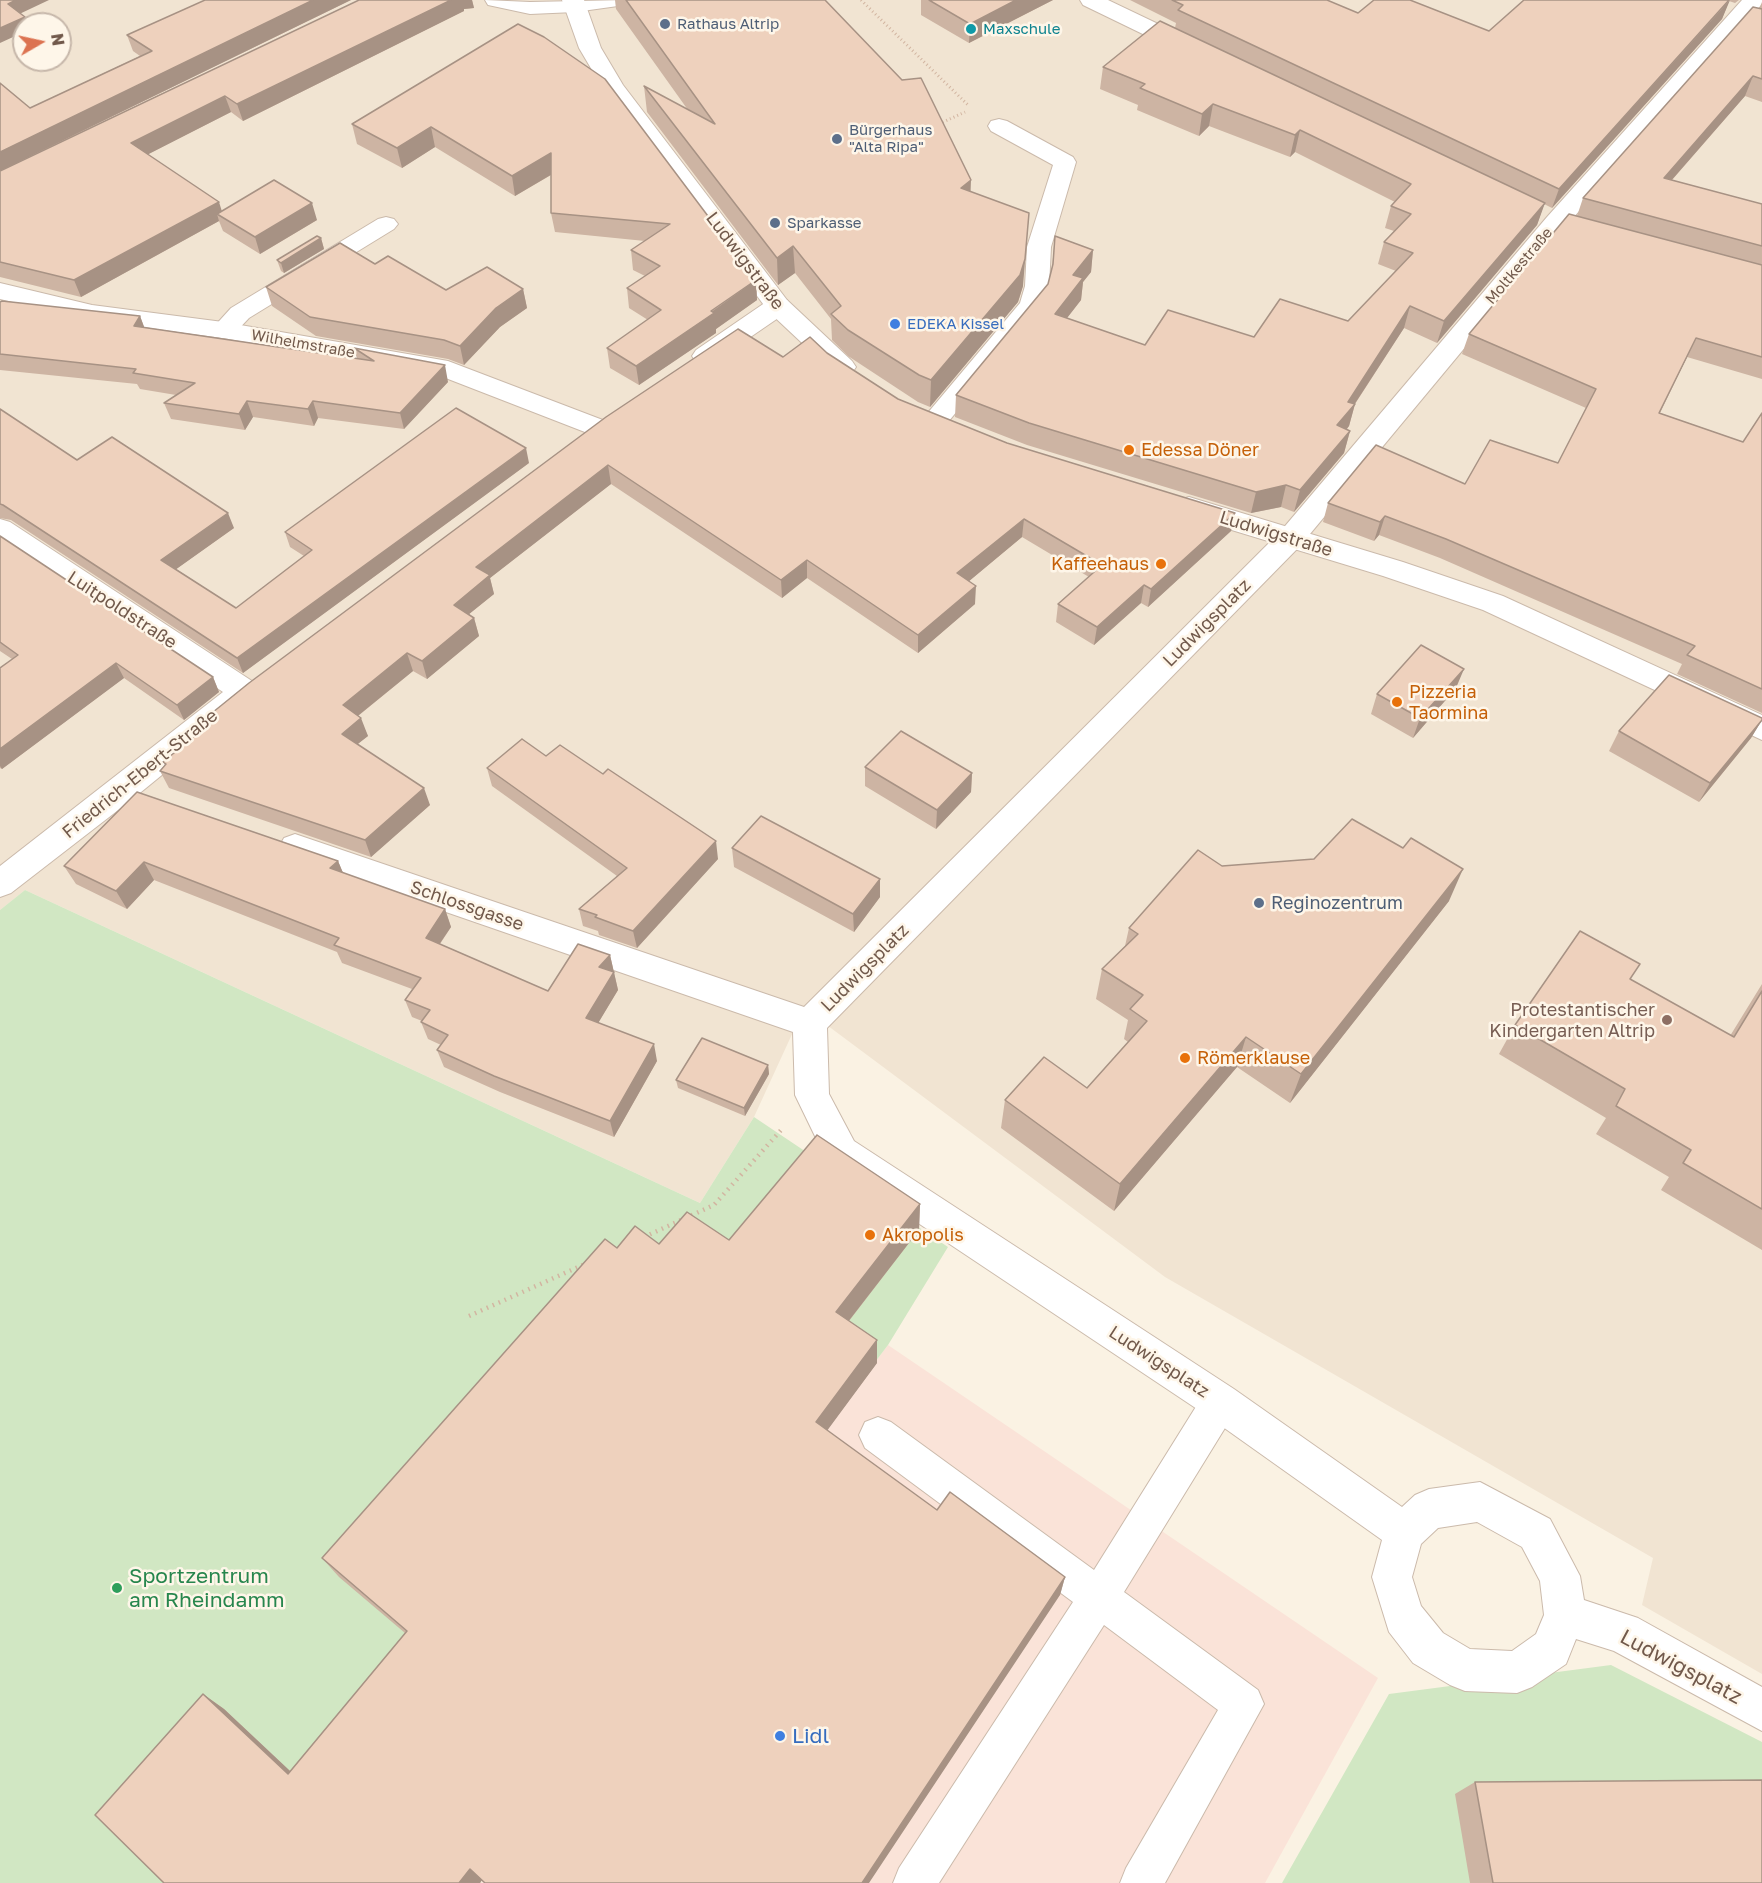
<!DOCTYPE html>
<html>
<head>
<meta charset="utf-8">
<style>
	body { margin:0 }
	#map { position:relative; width:1762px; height:1883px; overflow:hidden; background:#faf2e3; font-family:"Golos Text",sans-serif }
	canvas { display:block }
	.north { position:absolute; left:12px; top:12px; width:60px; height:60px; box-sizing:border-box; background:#fef6e9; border:2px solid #c6b7aa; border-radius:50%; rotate:81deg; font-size:16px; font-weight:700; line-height:24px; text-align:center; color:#71594b }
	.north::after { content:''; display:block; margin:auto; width:21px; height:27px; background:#dc7351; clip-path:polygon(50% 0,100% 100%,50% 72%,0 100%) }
</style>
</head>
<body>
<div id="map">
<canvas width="1762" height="1883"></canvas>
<div class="north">N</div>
</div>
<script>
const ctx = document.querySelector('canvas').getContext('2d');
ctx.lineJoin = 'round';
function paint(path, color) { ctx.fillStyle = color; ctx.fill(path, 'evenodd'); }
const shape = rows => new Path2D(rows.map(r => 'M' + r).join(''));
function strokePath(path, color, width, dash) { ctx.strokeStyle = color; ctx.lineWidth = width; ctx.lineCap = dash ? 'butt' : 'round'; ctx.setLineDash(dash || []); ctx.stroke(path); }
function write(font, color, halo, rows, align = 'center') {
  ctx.font = font + ' "Golos Text",sans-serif'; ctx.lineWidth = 5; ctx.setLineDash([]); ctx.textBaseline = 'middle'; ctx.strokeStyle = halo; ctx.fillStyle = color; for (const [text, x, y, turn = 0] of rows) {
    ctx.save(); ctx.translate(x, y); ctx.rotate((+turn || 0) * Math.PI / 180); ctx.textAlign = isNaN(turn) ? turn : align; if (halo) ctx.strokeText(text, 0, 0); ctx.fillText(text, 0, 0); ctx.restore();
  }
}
paint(shape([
	[0,0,1762,0,1762,1674,1642,1605,1653,1558,1165,1277,804,1008,754,1117,700,1203,25,890,0,910],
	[24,24,60,24,60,60,24,60]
]), '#f1e4d2');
paint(shape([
	[888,1345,1378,1678,1265,1883,480,1883]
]), '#fae3d8');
paint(shape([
	[25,890,700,1203,754,1117,948,1247,888,1345,480,1883,0,1883,0,910],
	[1611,1665,1762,1742,1762,1883,1282,1883,1389,1694]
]), '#d1e7c3');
const service = shape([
	[999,119,1007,121,1073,157,1076,162,1051,247,1049,286,1044,305,944,427,935,429,926,427,922,421,926,415,1020,303,1025,286,1027,247,1053,165,991,131,988,126,991,121,999,119],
	[386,217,394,219,398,224,394,229,249,318,232,336,223,338,214,336,211,330,231,308,378,219,386,217],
	[1220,1384,1233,1389,1238,1402,1233,1415,1124,1592,1258,1690,1264,1704,1165,1883,1120,1883,1126,1868,1218,1710,1104,1625,939,1883,893,1883,899,1868,1073,1602,865,1448,859,1435,865,1422,878,1417,891,1422,1094,1570,1207,1389,1220,1384]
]);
const minor = shape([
	[485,0,530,2,629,0,626,5,618,6,575,12,530,14,488,5,485,0],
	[1080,0,1108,0,1200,44,1203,49,1200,54,1192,56,1184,54,1083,5,1080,0],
	[1742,0,1762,0,1762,4,1565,227,1300,546,827,1028,829,1094,854,1141,1234,1389,1402,1507,1415,1495,1429,1489,1480,1482,1550,1519,1580,1576,1584,1600,1638,1618,1762,1687,1762,1731,1614,1651,1576,1639,1566,1664,1532,1687,1517,1693,1465,1691,1450,1685,1413,1663,1389,1632,1372,1577,1382,1540,1206,1415,828,1163,795,1095,793,1032,284,856,279,847,284,838,295,834,804,1007,1280,532,1547,217,1742,0],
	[1477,1522,1522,1547,1540,1581,1544,1615,1536,1634,1512,1651,1470,1649,1443,1633,1421,1606,1412,1577,1421,1544,1438,1528,1477,1522],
	[0,283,92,305,223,322,448,361,608,422,612,428,608,434,599,437,590,434,443,377,223,338,92,321,0,299,0,283],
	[778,298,787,300,791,306,787,312,714,362,705,364,696,362,692,356,696,350,769,300,778,298],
	[0,519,10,522,255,683,259,691,255,699,135,797,11,893,0,897,0,866,223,692,0,543,0,519]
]);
const tertiary = shape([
	[562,0,584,0,601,48,623,85,787,300,852,361,856,367,852,373,843,375,834,373,769,312,602,87,579,48,562,0],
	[1189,497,1403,562,1503,596,1762,715,1762,740,1483,610,1383,576,1179,514,1175,507,1179,500,1189,497]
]);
strokePath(service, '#cbbaab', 2);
strokePath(minor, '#cbbaab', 2);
strokePath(tertiary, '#cbbaab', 2);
strokePath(shape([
	[861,0,969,106],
	[939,124,965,112]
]), '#d2b5a1', 3, [1, 3]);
strokePath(shape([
	[644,1237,714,1205,782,1129],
	[469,1316,585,1264]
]), '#d2b5a1', 4.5, [1.5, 5]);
paint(service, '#fff');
paint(minor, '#fff');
paint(tertiary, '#fff');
paint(shape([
	[205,0,351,0,60,142,359,0,472,0,474,8,464,9,464,11,243,121,231,112,148,154,222,211,317,220,260,254,223,231,219,221,81,297,0,277,0,83,30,108,140,56,133,51,127,35],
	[615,0,825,0,970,192,1023,286,1018,302,930,407,918,402,848,356,832,340,831,319,795,273,778,285,647,112,644,86,688,110,616,9],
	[921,0,1053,0,969,43,921,15],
	[1130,0,1327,0,1358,13,1489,31,1524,0,1739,0,1735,3,1729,1,1722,19,1552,208,1544,204,1537,225,1437,343,1404,328,1355,404,1349,426,1347,429,1350,431,1344,453,1294,512,1281,507,1251,513,1027,445,955,417,956,395,1048,284,1052,268,1055,236,1093,250,1091,272,1083,282,1081,300,1067,318,1145,345,1254,337,1348,321,1396,271,1378,264,1384,242,1394,231,1385,228,1391,206,1395,202,1295,152,1290,157,1209,126,1199,136,1137,110,1138,105,1100,89,1103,67,1175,28,1176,23],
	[1762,2,1762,102,1745,96,1672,180,1762,204,1762,379,1687,357,1660,413,1743,442,1762,413,1762,713,1677,674,1682,664,1440,558,1379,535,1374,541,1323,522,1328,503,1465,484,1558,463,1586,408,1462,354,1469,334,1577,216,1583,198,1759,9],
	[518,24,756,280,757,300,716,329,716,333,639,385,610,368,607,348,648,320,629,308,627,288,645,276,633,270,631,250,645,241,555,232,551,213,551,175,515,196,435,147,402,168,357,144,352,124],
	[321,238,324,249,284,273,281,271,277,260],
	[375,264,446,290,523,289,527,308,500,327,464,365,448,359,316,336,272,306,266,287],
	[0,302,140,316,144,327,357,359,354,348,448,382,404,429,318,418,314,426,253,417,245,430,171,419,164,403,176,395,140,389,137,384,0,370],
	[827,353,898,399,1007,443,1235,513,1231,531,1148,607,1141,603,1094,645,1056,622,1058,604,1089,577,1022,537,969,581,975,604,918,653,807,578,782,598,611,484,490,578,494,594,469,614,474,618,479,636,427,679,413,671,358,716,368,736,357,744,430,805,371,857,169,788,160,771,165,765,163,762,205,727,202,721,249,683,783,357],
	[0,409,77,460,234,528,176,569,236,608,304,556,290,547,285,532,529,463,243,673,11,520,0,518],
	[0,536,213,677,219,692,184,720,124,678,2,769,0,768,0,668,12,659,0,651],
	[1456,688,1413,738,1371,714,1377,694],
	[1762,720,1751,738,1699,802,1609,751,1619,731],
	[865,767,972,773,971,792,936,829,865,786],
	[487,768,718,859,637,948,599,935,598,931,583,926,579,909,617,876,492,786],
	[137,792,338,861,343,873,445,909,451,927,440,944,548,991,610,955,618,990,598,1023,657,1061,614,1137,500,1092,444,1067,437,1050,441,1045,428,1039,421,1022,422,1021,412,1017,405,1000,412,989,342,963,337,952,154,880,127,909,76,884,64,866],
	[732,848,880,879,880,897,854,932,734,867],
	[1222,866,1449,901,1290,1103,1237,1067,1114,1211,1001,1128,1005,1100,1087,1088,1128,1042,1124,1039,1128,1020,1096,999,1102,969,1125,946,1129,928],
	[1630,979,1730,1036,1762,984,1762,1250,1661,1190,1669,1177,1596,1134,1606,1118,1499,1054,1515,1025],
	[768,1065,769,1074,745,1116,678,1088,676,1080],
	[920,1204,919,1230,849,1321,877,1340,877,1363,827,1430,937,1510,1065,1577,1060,1595,482,1880,480,1883,164,1883,203,1694,224,1709,290,1771,405,1633,339,1577,322,1558,617,1248,659,1244,729,1240],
	[1475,1782,1762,1883,1470,1883,1455,1794]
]), '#cdb4a3');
paint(shape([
	[16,0,49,0,13,17,8,4],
	[313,0,351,0,0,171,0,152],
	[451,0,472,0,474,8,464,9,464,11,243,121,237,104],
	[1016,0,1053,0,969,43,970,24],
	[1730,0,1722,19,1552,208,1559,189],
	[25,17,28,24,24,24,24,32,0,43,0,28],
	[1753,76,1745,96,1656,198,1664,178],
	[225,96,231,112,137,160,131,143],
	[1213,104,1209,126,1199,136,1202,114],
	[431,127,435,147,402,168,397,148],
	[1300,130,1295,152,1290,157,1295,135],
	[551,153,554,173,515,196,512,176],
	[971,180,970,207,961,188],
	[219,202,224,218,217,214,219,221,81,297,74,280],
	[312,203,317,220,260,254,255,237],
	[1545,203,1537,225,1437,343,1444,321],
	[1029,213,1023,286,1018,302,930,407,931,380],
	[321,238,324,249,284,273,281,263],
	[793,246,795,273,778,285,777,258],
	[1093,250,1091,272,1083,282,1081,300,1053,336,1055,314,1073,275],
	[756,280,757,300,716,329,716,333,639,385,636,366],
	[523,289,527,308,500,327,464,365,460,346,496,308],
	[1410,306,1404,328,1354,405,1355,404,1349,426,1332,447,1337,425,1348,402],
	[140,316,146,332,134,326],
	[1696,338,1687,357,1650,432,1659,413],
	[445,365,448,382,404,429,400,413],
	[247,401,253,417,245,430,239,414],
	[313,401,318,418,314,426,308,409],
	[1350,431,1344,453,1294,512,1300,490],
	[526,448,529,463,243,673,237,658],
	[608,465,611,484,490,578,494,594,458,623,454,605,476,567],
	[1286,485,1281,507,1251,513,1256,492],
	[228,513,234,528,168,575,161,560],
	[1235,513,1231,531,1148,607,1151,589],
	[1385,516,1379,535,1374,541,1380,522],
	[1024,519,1022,537,956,592,957,573],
	[807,560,807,578,782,598,781,580],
	[1144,585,1141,603,1094,645,1097,627],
	[976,586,975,604,918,653,918,635],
	[474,618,479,636,427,679,422,661],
	[407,653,413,671,349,723,343,705],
	[116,663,124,678,2,769,0,766,0,749],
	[1464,669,1456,688,1413,738,1420,718],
	[213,677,219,692,184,720,177,705],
	[361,718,368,736,349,751,342,734],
	[1762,720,1751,738,1699,802,1710,783],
	[972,773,971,792,936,829,937,810],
	[424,788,430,805,371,857,365,840],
	[716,841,718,859,637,948,633,931],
	[338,861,346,880,330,868],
	[144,862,154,880,127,909,116,891],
	[1463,869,1449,901,1290,1103,1301,1074],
	[880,879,880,897,854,932,853,914],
	[445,909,451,927,432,955,426,938],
	[610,955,618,990,591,1035,586,1018,599,967],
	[1246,1037,1237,1067,1114,1211,1120,1184],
	[654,1044,657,1061,614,1137,610,1121],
	[768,1065,769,1074,745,1116,744,1108],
	[920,1204,919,1230,837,1336,836,1312],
	[877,1340,877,1363,818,1443,816,1422],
	[1065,1577,1060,1595,869,1883,862,1883],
	[203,1694,224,1709,306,1786,288,1774],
	[470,1869,483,1878,480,1883,459,1883]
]), '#a79284');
const building = shape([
	[0,0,16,0,8,4,25,17,0,28,0,0],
	[205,0,313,0,0,152,0,83,30,108,152,51,127,35,205,0],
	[359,0,451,0,237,104,225,96,131,143,219,202,74,280,0,262,0,171,359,0],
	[626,0,825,0,902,80,921,78,971,180,961,188,1029,213,1025,259,1020,275,931,380,919,375,848,330,831,314,841,306,793,246,777,258,644,86,715,124,626,0],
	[929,0,1016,0,970,24,929,0],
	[1172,0,1327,0,1358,13,1374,0,1410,0,1489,31,1524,0,1729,0,1559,189,1178,10,1183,5,1172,0],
	[1753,7,1762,9,1762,79,1753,76,1664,178,1762,204,1762,246,1583,198,1753,7],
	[1160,21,1545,203,1444,321,1410,306,1348,402,1355,404,1337,425,1350,431,1300,490,1286,485,1256,492,1029,423,956,395,1048,284,1053,264,1055,236,1093,250,1073,275,1083,278,1055,314,1145,345,1168,310,1254,337,1280,299,1348,321,1413,253,1384,242,1411,214,1391,206,1411,184,1300,130,1295,135,1213,104,1202,114,1140,88,1145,84,1103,67,1160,21],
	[518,24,544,37,605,79,756,280,711,311,714,313,636,366,607,348,661,310,627,288,660,266,631,250,670,224,551,213,551,153,512,176,431,127,397,148,352,124,518,24],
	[274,180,312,203,255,237,217,214,274,180],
	[1569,214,1762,265,1762,357,1696,338,1659,413,1743,442,1762,413,1762,689,1687,655,1695,646,1446,539,1385,516,1380,522,1328,503,1376,445,1465,484,1490,440,1558,463,1596,389,1469,334,1569,214],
	[317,236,321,238,281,263,277,260,317,236],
	[340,243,375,264,388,256,446,290,487,267,523,289,496,308,460,346,444,340,310,317,266,287,340,243],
	[2,301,140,316,134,326,374,361,354,348,445,365,400,413,313,401,308,409,247,401,239,414,164,403,195,383,133,373,136,369,0,354,0,302,2,301],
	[738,329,783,357,810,337,827,353,898,399,1007,443,1235,513,1151,589,1144,585,1097,627,1058,604,1102,565,1024,519,957,573,976,586,918,635,807,560,781,580,608,465,476,567,490,575,454,605,474,618,422,661,407,653,343,705,361,718,342,734,424,788,365,840,160,771,166,764,163,762,208,725,202,721,249,683,606,417,738,329],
	[456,408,526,448,237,658,3,505,0,504,0,409,77,460,112,437,228,513,161,560,236,608,312,550,285,532,456,408],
	[0,536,213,677,177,705,116,663,0,749,0,668,18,655,0,642,0,536],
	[1421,645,1464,669,1420,718,1377,694,1421,645],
	[1669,675,1762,718,1762,720,1710,783,1619,731,1669,675],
	[901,731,972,773,937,810,865,767,901,731],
	[522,739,546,756,560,745,603,774,608,769,716,841,633,931,595,917,597,915,579,909,627,868,487,768,522,739],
	[137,792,338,861,330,868,445,909,426,938,548,991,578,944,610,955,599,967,614,972,586,1018,654,1044,610,1121,494,1076,437,1050,448,1035,421,1022,430,1010,405,1000,421,978,334,945,339,938,144,862,116,891,64,866,137,792],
	[761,816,880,879,853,914,732,848,761,816],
	[1352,819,1403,848,1411,838,1463,869,1301,1074,1246,1037,1120,1184,1005,1100,1044,1057,1087,1088,1147,1021,1130,1009,1143,995,1102,969,1138,934,1129,928,1198,850,1222,866,1314,859,1352,819],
	[1580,931,1640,964,1630,979,1734,1037,1762,991,1762,1209,1683,1163,1691,1150,1616,1106,1625,1089,1515,1025,1580,931],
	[702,1038,768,1065,744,1108,676,1080,702,1038],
	[817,1135,920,1204,836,1312,877,1340,816,1422,937,1510,950,1492,1065,1577,862,1883,485,1883,470,1869,459,1883,164,1883,95,1815,203,1694,288,1774,407,1631,322,1558,605,1239,617,1248,635,1226,659,1244,687,1212,729,1240,817,1135],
	[1762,1780,1762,1883,1493,1883,1475,1782,1762,1780]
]);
paint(building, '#eed1bd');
strokePath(building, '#a79284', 1.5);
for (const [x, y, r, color] of [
	[665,24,6,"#5c6f8a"],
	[971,29,6,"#0f9aa8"],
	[837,139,6,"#5c6f8a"],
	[775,223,6,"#5c6f8a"],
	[895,324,6,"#3f7fe0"],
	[1129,450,6,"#e8710a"],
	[1161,564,6,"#e8710a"],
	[1397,702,6,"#e8710a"],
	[1259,903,6,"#5c6f8a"],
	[1667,1020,6,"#8d6e63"],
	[1185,1058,6,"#e8710a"],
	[870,1235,6,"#e8710a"],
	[117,1588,6,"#2e9e5b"],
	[780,1736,6,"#3f7fe0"]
]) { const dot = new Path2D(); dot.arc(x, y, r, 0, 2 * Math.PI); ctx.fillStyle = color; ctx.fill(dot); strokePath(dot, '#fef6e9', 2); }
write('15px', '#4e5e75', '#fef6e9', [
	["Rathaus Altrip",677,24],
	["Bürgerhaus",849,130],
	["\"Alta Ripa\"",849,147],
	["Sparkasse",787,223]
], 'left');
write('15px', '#0d838f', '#fef6e9', [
	["Maxschule",983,29]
], 'left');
write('15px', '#71594b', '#fef6e9', [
	["Moltkestraße",1519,266,-50],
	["Wilhelmstraße",303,344,10]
]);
write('15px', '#366cbe', '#fef6e9', [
	["EDEKA Kissel",907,324]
], 'left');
write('18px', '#71594b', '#fef6e9', [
	["Ludwigstraße",745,261,53],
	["Ludwigstraße",1276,534,17],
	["Luitpoldstraße",122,610,33],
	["Ludwigsplatz",1207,623,-45],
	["Friedrich-Ebert-Straße",140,774,-39],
	["Schlossgasse",467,906,19],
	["Ludwigsplatz",865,968,-45],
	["Ludwigsplatz",1159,1362,33]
]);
write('18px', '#c56008', '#fef6e9', [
	["Edessa Döner",1141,450],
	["Kaffeehaus",1149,564,"right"],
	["Pizzeria",1409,692],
	["Taormina",1409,713],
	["Römerklause",1197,1058],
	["Akropolis",882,1235]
], 'left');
write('18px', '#4e5e75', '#fef6e9', [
	["Reginozentrum",1271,903]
], 'left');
write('18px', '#785e54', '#fef6e9', [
	["Protestantischer",1655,1010],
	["Kindergarten Altrip",1655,1031]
], 'right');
write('21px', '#27864d', '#fef6e9', [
	["Sportzentrum",129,1576],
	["am Rheindamm",129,1600]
], 'left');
write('21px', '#71594b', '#fef6e9', [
	["Ludwigsplatz",1681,1667,28]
]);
write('21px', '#366cbe', '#fef6e9', [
	["Lidl",792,1736]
], 'left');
</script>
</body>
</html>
